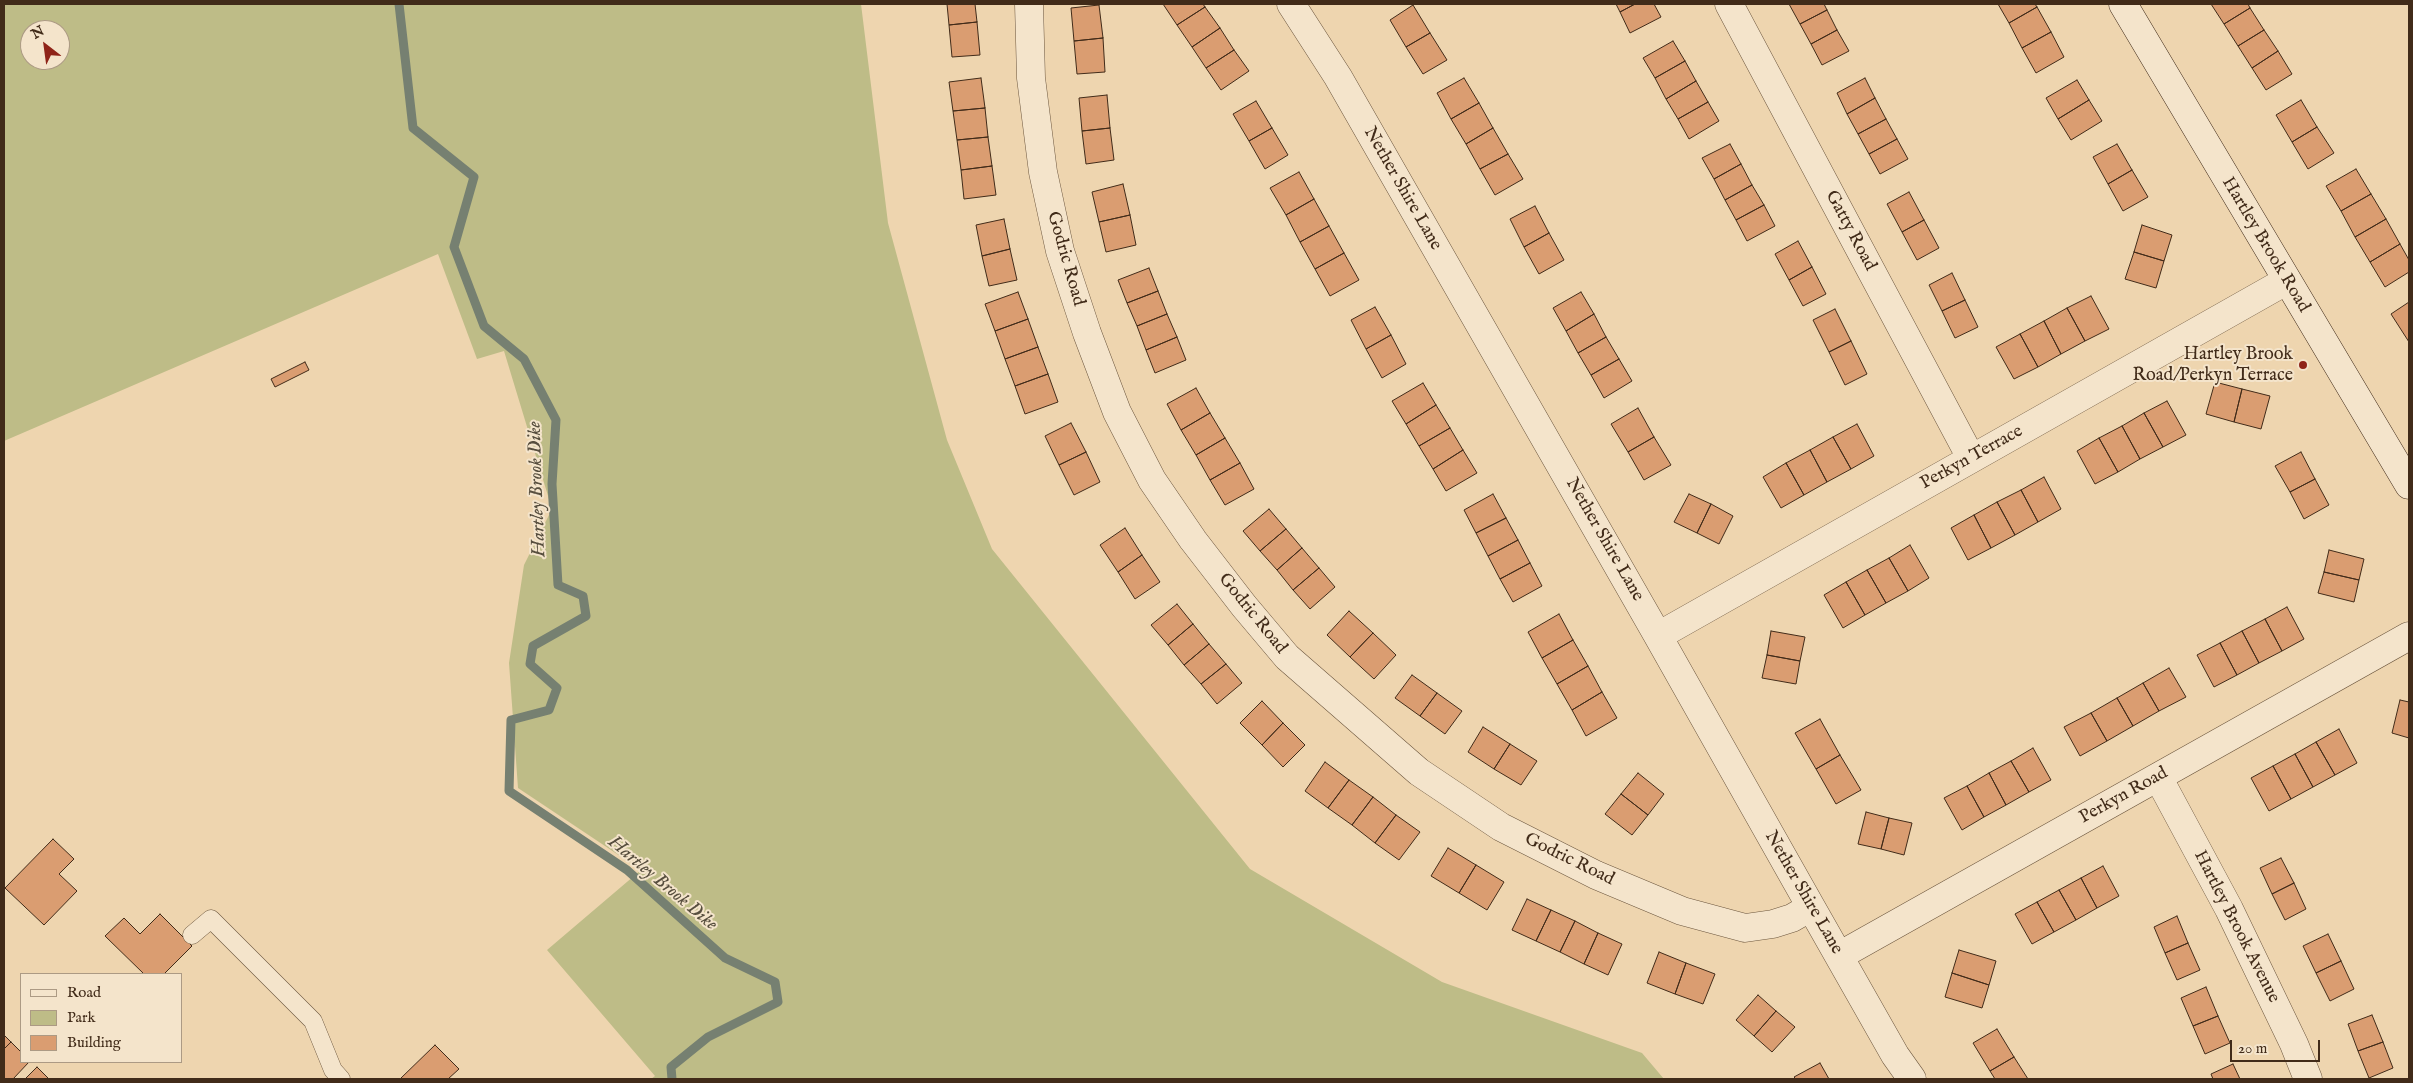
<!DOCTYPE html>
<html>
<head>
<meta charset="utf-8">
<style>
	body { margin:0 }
	#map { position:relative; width:2413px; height:1083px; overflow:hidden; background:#eed5af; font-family:"IM FELL English",serif }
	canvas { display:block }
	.frame { position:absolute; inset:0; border:5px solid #412b19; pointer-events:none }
	.legend { position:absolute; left:20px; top:973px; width:162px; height:90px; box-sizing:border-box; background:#f4e4cb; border:1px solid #ac9a84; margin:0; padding:6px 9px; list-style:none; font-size:15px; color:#412b19 }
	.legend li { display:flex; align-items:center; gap:10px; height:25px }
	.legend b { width:25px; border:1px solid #ac9a84 }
	.north { position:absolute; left:20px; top:20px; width:50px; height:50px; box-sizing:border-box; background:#f4e4cb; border:1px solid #ac9a84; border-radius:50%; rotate:330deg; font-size:14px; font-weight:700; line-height:20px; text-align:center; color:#412b19 }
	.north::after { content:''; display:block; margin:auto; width:18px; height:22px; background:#8f2418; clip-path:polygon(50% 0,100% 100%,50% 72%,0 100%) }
	.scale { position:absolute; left:2230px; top:1040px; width:90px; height:22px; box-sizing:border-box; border:2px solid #412b19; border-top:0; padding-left:6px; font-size:15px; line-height:18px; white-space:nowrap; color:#412b19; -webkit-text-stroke:4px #f4e4cb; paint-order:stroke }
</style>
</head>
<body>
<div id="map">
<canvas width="2413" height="1083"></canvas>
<div class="frame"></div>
<ul class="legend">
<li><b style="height:6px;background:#f4e4cb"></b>Road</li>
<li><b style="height:14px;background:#bebc87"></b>Park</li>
<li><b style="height:14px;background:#da9d71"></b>Building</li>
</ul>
<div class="north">N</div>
<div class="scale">20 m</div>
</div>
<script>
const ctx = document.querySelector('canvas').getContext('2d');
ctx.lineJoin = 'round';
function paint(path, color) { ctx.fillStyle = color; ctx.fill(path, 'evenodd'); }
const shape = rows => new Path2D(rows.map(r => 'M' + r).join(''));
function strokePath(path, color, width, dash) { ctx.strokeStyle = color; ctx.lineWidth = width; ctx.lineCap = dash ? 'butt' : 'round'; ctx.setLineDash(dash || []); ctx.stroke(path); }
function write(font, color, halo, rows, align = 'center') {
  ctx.font = font + ' "IM FELL English",serif'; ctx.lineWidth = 4; ctx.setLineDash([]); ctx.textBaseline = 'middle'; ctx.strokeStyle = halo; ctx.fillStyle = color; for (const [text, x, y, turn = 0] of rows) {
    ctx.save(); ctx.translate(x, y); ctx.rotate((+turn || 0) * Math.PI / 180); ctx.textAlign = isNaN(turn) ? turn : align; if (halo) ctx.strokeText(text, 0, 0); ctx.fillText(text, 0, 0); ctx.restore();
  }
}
paint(shape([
	[4,4,861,4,888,223,947,440,992,549,1250,869,1442,982,1642,1053,1664,1079,651,1079,655,1076,547,950,641,870,518,788,509,663,524,565,552,509,504,351,477,359,438,254,4,441],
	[30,30,60,30,60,60,30,60]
]), '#bebc87');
strokePath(shape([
	[399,4,413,128,474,177,454,247,484,326,524,359,556,420,552,484,558,585,583,596,586,616,533,646,530,664,557,688,549,710,511,720,509,791,627,870,725,958,775,982,778,1002,708,1037,671,1067,672,1079]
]), '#768071', 9);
const building = shape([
	[947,4,975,4,977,22,949,25,947,4],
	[1163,4,1203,4,1205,7,1177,25,1163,4],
	[1616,4,1635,4,1620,12,1616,4],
	[1635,4,1654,4,1661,17,1630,33,1620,12,1635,4],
	[1789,4,1824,4,1827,10,1800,24,1789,4],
	[1998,4,2035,4,2037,7,2009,23,1998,4],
	[2211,4,2248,4,2250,8,2224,24,2211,4],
	[1099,5,1103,38,1074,41,1071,8,1099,5],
	[1413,5,1430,33,1406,47,1390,20,1413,5],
	[1205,7,1220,28,1192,47,1177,25,1205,7],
	[2037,7,2051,32,2022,48,2009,23,2037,7],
	[2250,8,2264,30,2238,46,2224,24,2250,8],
	[1827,10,1837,30,1811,44,1800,24,1827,10],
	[977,22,980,55,952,57,949,25,977,22],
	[1220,28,1234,50,1206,68,1192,47,1220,28],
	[1837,30,1849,51,1822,65,1811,44,1837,30],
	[2264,30,2278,51,2252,68,2238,46,2264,30],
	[2051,32,2064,57,2036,73,2022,48,2051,32],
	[1430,33,1447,60,1423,74,1406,47,1430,33],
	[1103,38,1105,72,1077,74,1074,41,1103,38],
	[1673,41,1685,61,1655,78,1643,58,1673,41],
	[1234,50,1249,71,1221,90,1206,68,1234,50],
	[2278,51,2292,74,2266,90,2252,68,2278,51],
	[1685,61,1696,81,1666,99,1655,78,1685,61],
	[981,78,985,108,953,111,949,82,981,78],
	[1464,78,1479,103,1451,119,1437,93,1464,78],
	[1865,78,1875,98,1847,114,1837,93,1865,78],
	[2077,80,2089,100,2058,119,2046,98,2077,80],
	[1696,81,1708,102,1678,119,1666,99,1696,81],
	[1107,95,1110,128,1082,131,1079,98,1107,95],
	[1875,98,1886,119,1858,134,1847,114,1875,98],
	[2089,100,2102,121,2071,140,2058,119,2089,100],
	[2301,100,2317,127,2292,142,2276,115,2301,100],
	[1256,101,1272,128,1249,141,1233,114,1256,101],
	[1708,102,1719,121,1689,139,1678,119,1708,102],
	[1479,103,1493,128,1466,144,1451,119,1479,103],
	[985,108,988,137,957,140,953,111,985,108],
	[1886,119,1897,139,1869,154,1858,134,1886,119],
	[2317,127,2334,153,2308,169,2292,142,2317,127],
	[1110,128,1114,160,1086,164,1082,131,1110,128],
	[1272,128,1288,155,1265,169,1249,141,1272,128],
	[1493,128,1508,154,1480,169,1466,144,1493,128],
	[988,137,992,166,961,170,957,140,988,137],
	[1897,139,1908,159,1880,174,1869,154,1897,139],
	[1730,144,1741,164,1714,179,1702,158,1730,144],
	[2117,144,2132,170,2108,184,2093,157,2117,144],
	[1508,154,1523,179,1495,195,1480,169,1508,154],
	[1741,164,1752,185,1725,200,1714,179,1741,164],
	[992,166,996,195,964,199,961,170,992,166],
	[2356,169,2371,194,2341,211,2326,186,2356,169],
	[2132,170,2148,197,2123,211,2108,184,2132,170],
	[1299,172,1314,199,1286,215,1270,188,1299,172],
	[1123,184,1130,215,1099,222,1092,192,1123,184],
	[1752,185,1764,205,1736,220,1725,200,1752,185],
	[1909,192,1924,220,1902,232,1887,204,1909,192],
	[2371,194,2386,219,2355,237,2341,211,2371,194],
	[1314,199,1329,226,1300,242,1286,215,1314,199],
	[1764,205,1775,226,1747,241,1736,220,1764,205],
	[1535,206,1549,233,1524,247,1510,219,1535,206],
	[1130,215,1136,245,1106,252,1099,222,1130,215],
	[1004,219,1010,249,982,256,976,225,1004,219],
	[2386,219,2400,244,2370,262,2355,237,2386,219],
	[1924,220,1939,248,1917,260,1902,232,1924,220],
	[2142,225,2172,235,2164,261,2134,252,2142,225],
	[1329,226,1344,253,1315,269,1300,242,1329,226],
	[1549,233,1564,260,1539,274,1524,247,1549,233],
	[1798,241,1812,267,1789,280,1775,254,1798,241],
	[2400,244,2409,260,2409,272,2385,287,2370,262,2400,244],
	[1010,249,1017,280,989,286,982,256,1010,249],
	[2134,252,2164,261,2156,288,2125,279,2134,252],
	[1344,253,1359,280,1330,296,1315,269,1344,253],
	[1812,267,1826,294,1803,306,1789,280,1812,267],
	[1149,268,1158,291,1127,303,1118,280,1149,268],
	[1952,273,1965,300,1942,311,1929,285,1952,273],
	[1158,291,1167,314,1137,326,1127,303,1158,291],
	[1018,292,1028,319,995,331,985,304,1018,292],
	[1581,292,1594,314,1566,331,1553,308,1581,292],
	[2091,296,2109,329,2085,341,2067,308,2091,296],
	[1965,300,1978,327,1955,338,1942,311,1965,300],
	[2409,302,2409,342,2391,314,2409,302],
	[1375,307,1391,335,1366,349,1351,320,1375,307],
	[2067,308,2085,341,2061,354,2044,321,2067,308],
	[1835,309,1851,341,1829,352,1813,320,1835,309],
	[1167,314,1177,337,1146,350,1137,326,1167,314],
	[1594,314,1606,337,1578,353,1566,331,1594,314],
	[1028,319,1038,347,1005,359,995,331,1028,319],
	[2044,321,2061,354,2038,367,2020,334,2044,321],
	[2020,334,2038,367,2014,379,1996,347,2020,334],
	[1391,335,1406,364,1382,378,1366,349,1391,335],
	[1177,337,1186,360,1155,373,1146,350,1177,337],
	[1606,337,1619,359,1591,375,1578,353,1606,337],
	[1851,341,1867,374,1845,385,1829,352,1851,341],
	[1038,347,1048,374,1015,386,1005,359,1038,347],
	[1619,359,1632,381,1604,398,1591,375,1619,359],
	[305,362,309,370,275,387,271,379,305,362],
	[1048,374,1058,402,1025,414,1015,386,1048,374],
	[2215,382,2242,389,2234,422,2206,414,2215,382],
	[1423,383,1436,405,1406,424,1392,401,1423,383],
	[1196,388,1210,413,1181,430,1167,404,1196,388],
	[2242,389,2270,396,2261,429,2234,422,2242,389],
	[2167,401,2186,435,2163,447,2144,413,2167,401],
	[1436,405,1450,428,1419,446,1406,424,1436,405],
	[1638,408,1654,437,1628,452,1611,424,1638,408],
	[1210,413,1225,438,1196,455,1181,430,1210,413],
	[2144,413,2163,447,2140,459,2122,426,2144,413],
	[1071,423,1086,452,1059,465,1045,436,1071,423],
	[1857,424,1874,456,1851,469,1833,437,1857,424],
	[2122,426,2140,459,2118,472,2099,438,2122,426],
	[1450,428,1463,450,1433,469,1419,446,1450,428],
	[1654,437,1671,465,1644,480,1628,452,1654,437],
	[1833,437,1851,469,1827,482,1810,450,1833,437],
	[1225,438,1240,463,1210,480,1196,455,1225,438],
	[2099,438,2118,472,2095,484,2077,451,2099,438],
	[1463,450,1477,473,1446,491,1433,469,1463,450],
	[1810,450,1827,482,1804,495,1786,463,1810,450],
	[1086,452,1100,482,1074,495,1059,465,1086,452],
	[2301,452,2315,479,2290,492,2275,466,2301,452],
	[1240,463,1254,489,1225,505,1210,480,1240,463],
	[1786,463,1804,495,1781,508,1763,477,1786,463],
	[2044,477,2061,509,2038,522,2021,490,2044,477],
	[2315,479,2329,505,2304,519,2290,492,2315,479],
	[2021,490,2038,522,2015,535,1997,502,2021,490],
	[1493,494,1506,518,1476,533,1464,510,1493,494],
	[1689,494,1711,504,1697,533,1674,522,1689,494],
	[1997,502,2015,535,1991,548,1974,515,1997,502],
	[1711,504,1733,516,1719,544,1697,533,1711,504],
	[1269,509,1286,529,1260,551,1243,531,1269,509],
	[1974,515,1991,548,1968,560,1951,528,1974,515],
	[1506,518,1518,540,1488,556,1476,533,1506,518],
	[1125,528,1142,555,1118,572,1100,545,1125,528],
	[1286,529,1302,548,1277,570,1260,551,1286,529],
	[1518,540,1530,563,1500,579,1488,556,1518,540],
	[1910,545,1929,578,1908,591,1889,558,1910,545],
	[1302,548,1319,568,1293,590,1277,570,1302,548],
	[2329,550,2364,559,2359,580,2324,572,2329,550],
	[1142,555,1160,582,1135,599,1118,572,1142,555],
	[1889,558,1908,591,1886,603,1867,570,1889,558],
	[1530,563,1542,586,1513,602,1500,579,1530,563],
	[1319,568,1335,587,1310,609,1293,590,1319,568],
	[1867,570,1886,603,1865,615,1846,582,1867,570],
	[2324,572,2359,580,2354,602,2318,593,2324,572],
	[1846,582,1865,615,1843,628,1824,595,1846,582],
	[1177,604,1193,624,1168,645,1151,625,1177,604],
	[2287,607,2304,639,2282,651,2265,619,2287,607],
	[1349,611,1373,633,1350,657,1327,635,1349,611],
	[1559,614,1573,640,1542,658,1528,632,1559,614],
	[2265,619,2282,651,2259,663,2242,631,2265,619],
	[1193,624,1209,644,1184,665,1168,645,1193,624],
	[1771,631,1805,637,1800,661,1767,655,1771,631],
	[2242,631,2259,663,2237,675,2220,643,2242,631],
	[1373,633,1396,655,1374,679,1350,657,1373,633],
	[1573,640,1588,666,1557,684,1542,658,1573,640],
	[2220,643,2237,675,2214,687,2197,655,2220,643],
	[1209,644,1226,664,1201,684,1184,665,1209,644],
	[1767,655,1800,661,1796,684,1762,678,1767,655],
	[1226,664,1242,683,1217,704,1201,684,1226,664],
	[1588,666,1602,692,1572,710,1557,684,1588,666],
	[2169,668,2186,697,2159,711,2143,683,2169,668],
	[1412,675,1437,693,1420,716,1395,698,1412,675],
	[2143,683,2159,711,2133,726,2117,698,2143,683],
	[1602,692,1617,718,1586,736,1572,710,1602,692],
	[1437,693,1462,711,1445,734,1420,716,1437,693],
	[2117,698,2133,726,2107,741,2091,713,2117,698],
	[2400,700,2409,702,2409,738,2392,733,2400,700],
	[1262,701,1283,723,1262,745,1240,723,1262,701],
	[2091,713,2107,741,2080,756,2064,727,2091,713],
	[1820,719,1840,755,1816,769,1795,733,1820,719],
	[1283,723,1305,745,1283,767,1262,745,1283,723],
	[1483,727,1510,744,1494,769,1468,752,1483,727],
	[2339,729,2357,763,2335,775,2316,742,2339,729],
	[2316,742,2335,775,2313,787,2295,754,2316,742],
	[1510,744,1537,761,1521,785,1494,769,1510,744],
	[2033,748,2051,780,2029,792,2011,761,2033,748],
	[2295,754,2313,787,2291,799,2273,766,2295,754],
	[1840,755,1861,790,1836,804,1816,769,1840,755],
	[2011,761,2029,792,2006,805,1989,773,2011,761],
	[1325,762,1349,780,1328,808,1305,791,1325,762],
	[2273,766,2291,799,2269,811,2251,778,2273,766],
	[1638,773,1664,794,1648,815,1621,794,1638,773],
	[1989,773,2006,805,1984,817,1967,786,1989,773],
	[1349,780,1373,797,1352,825,1328,808,1349,780],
	[1967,786,1984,817,1962,830,1944,798,1967,786],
	[1621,794,1648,815,1632,835,1605,814,1621,794],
	[1373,797,1396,815,1375,843,1352,825,1373,797],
	[1866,812,1889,818,1881,849,1858,844,1866,812],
	[1396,815,1420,832,1399,860,1375,843,1396,815],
	[1889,818,1912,823,1904,855,1881,849,1889,818],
	[53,839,74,859,59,874,77,891,44,925,5,888,53,839],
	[1448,848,1476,865,1459,893,1431,876,1448,848],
	[2281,858,2294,883,2272,894,2260,868,2281,858],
	[1476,865,1504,882,1487,910,1459,893,1476,865],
	[2103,866,2119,896,2097,908,2081,878,2103,866],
	[2081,878,2097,908,2076,920,2059,890,2081,878],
	[2294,883,2306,909,2285,920,2272,894,2294,883],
	[2059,890,2076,920,2054,932,2037,902,2059,890],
	[1527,899,1551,910,1536,941,1512,930,1527,899],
	[2037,902,2054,932,2032,944,2015,914,2037,902],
	[1551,910,1575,921,1560,952,1536,941,1551,910],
	[160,914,192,946,164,974,144,974,105,936,124,918,140,934,160,914],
	[2177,916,2188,943,2165,953,2154,927,2177,916],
	[1575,921,1598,933,1584,964,1560,952,1575,921],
	[1598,933,1622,944,1608,975,1584,964,1598,933],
	[2328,934,2341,961,2316,973,2303,946,2328,934],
	[2188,943,2200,970,2177,980,2165,953,2188,943],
	[1959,950,1996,961,1989,985,1952,973,1959,950],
	[1659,952,1686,963,1675,994,1647,983,1659,952],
	[2341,961,2354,989,2330,1001,2316,973,2341,961],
	[1686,963,1715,974,1703,1004,1675,994,1686,963],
	[1952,973,1989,985,1982,1008,1945,997,1952,973],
	[2206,987,2218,1016,2193,1026,2181,998,2206,987],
	[1758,995,1776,1011,1754,1036,1736,1020,1758,995],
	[1776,1011,1795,1027,1772,1052,1754,1036,1776,1011],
	[2372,1015,2383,1042,2358,1051,2348,1024,2372,1015],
	[2218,1016,2230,1043,2205,1054,2193,1026,2218,1016],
	[1997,1029,2014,1057,1990,1071,1973,1043,1997,1029],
	[4,1035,11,1042,4,1049,4,1035],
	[11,1042,21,1052,21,1062,29,1062,13,1079,4,1079,4,1049,11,1042],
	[2383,1042,2393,1068,2369,1078,2358,1051,2383,1042],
	[435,1045,459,1069,448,1079,400,1079,435,1045],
	[2014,1057,2028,1079,1995,1079,1990,1071,2014,1057],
	[1820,1063,1829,1079,1796,1079,1794,1077,1820,1063],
	[2233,1064,2240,1079,2213,1079,2211,1074,2233,1064],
	[37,1067,49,1079,25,1079,37,1067]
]);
paint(building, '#da9d71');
strokePath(building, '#412b19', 1);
const lane = shape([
	[192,935,211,919,313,1021,333,1070,341,1079]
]);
const street = shape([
	[1029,4,1031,78,1043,172,1060,251,1087,333,1117,412,1152,480,1193,540,1244,606,1287,657,1419,772,1501,827,1596,875,1682,911,1745,928,1773,924,1792,918,1811,907],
	[1291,4,1338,77,1658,636,1811,907,1895,1055,1912,1079],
	[1729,4,1971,458],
	[1658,636,2286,281],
	[2158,777,2229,909,2294,1044,2308,1079],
	[1839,956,2409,636]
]);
const secondary = shape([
	[2123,4,2409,485]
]);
strokePath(lane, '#6c563e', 19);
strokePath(street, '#6c563e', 29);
strokePath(secondary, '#412b19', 29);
strokePath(lane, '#f4e4cb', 18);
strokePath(street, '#f4e4cb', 28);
strokePath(secondary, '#f4e4cb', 28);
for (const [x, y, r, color] of [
	[2303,365,5,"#8f2418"]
]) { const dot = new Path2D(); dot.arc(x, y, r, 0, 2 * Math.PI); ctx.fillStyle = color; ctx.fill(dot); strokePath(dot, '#f4e4cb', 2); }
write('18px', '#412b19', '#f4e4cb', [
	["Nether Shire Lane",1402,189,60],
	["Gatty Road",1850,231,62],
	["Hartley Brook Road",2265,245,59],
	["Godric Road",1065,259,74],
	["Perkyn Terrace",1972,458,-29],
	["Nether Shire Lane",1604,540,60],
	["Godric Road",1252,614,51],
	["Perkyn Road",2124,796,-29],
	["Godric Road",1569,860,26],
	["Nether Shire Lane",1803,893,60],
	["Hartley Brook Avenue",2236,927,63]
]);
write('18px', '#412b19', '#f4e4cb', [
	["Hartley Brook",2293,355],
	["Road/Perkyn Terrace",2293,376]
], 'right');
write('italic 19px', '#574e3e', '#f4e4cb', [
	["Hartley Brook Dike",538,489,-92],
	["Hartley Brook Dike",662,884,40]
]);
</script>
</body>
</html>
